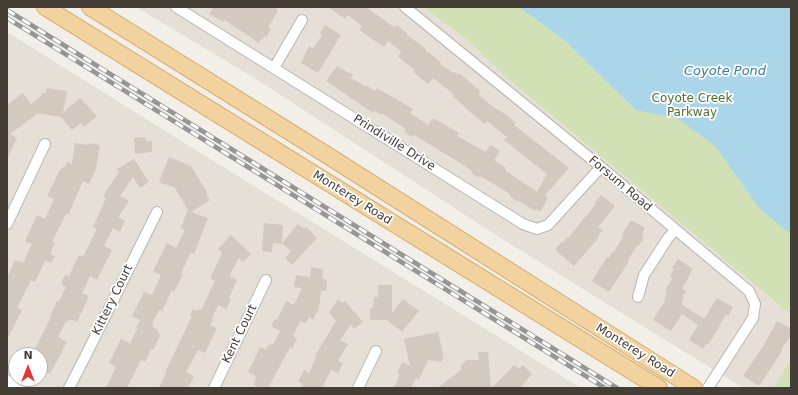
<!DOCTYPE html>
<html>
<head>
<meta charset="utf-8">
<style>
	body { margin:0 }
	#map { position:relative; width:798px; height:395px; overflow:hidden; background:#f2eee8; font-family:"DejaVu Sans",sans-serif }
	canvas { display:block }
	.frame { position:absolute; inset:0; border:8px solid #443e37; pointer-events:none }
	.north { position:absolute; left:8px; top:347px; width:40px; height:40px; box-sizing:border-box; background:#fff; border:1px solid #b4b2af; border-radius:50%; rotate:0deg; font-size:11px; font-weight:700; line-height:16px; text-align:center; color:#443e37 }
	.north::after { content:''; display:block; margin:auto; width:14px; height:18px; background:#e13930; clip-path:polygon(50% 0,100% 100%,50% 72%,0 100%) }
</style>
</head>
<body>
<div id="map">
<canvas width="798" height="395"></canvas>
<div class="frame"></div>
<div class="north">N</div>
</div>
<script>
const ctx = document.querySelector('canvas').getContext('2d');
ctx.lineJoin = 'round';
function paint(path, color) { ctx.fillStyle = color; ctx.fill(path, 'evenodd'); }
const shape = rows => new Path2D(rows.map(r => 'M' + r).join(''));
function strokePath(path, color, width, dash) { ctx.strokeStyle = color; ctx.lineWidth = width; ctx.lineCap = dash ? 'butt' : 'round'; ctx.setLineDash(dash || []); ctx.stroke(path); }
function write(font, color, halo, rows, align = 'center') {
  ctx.font = font + ' "DejaVu Sans",sans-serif'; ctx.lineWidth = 3.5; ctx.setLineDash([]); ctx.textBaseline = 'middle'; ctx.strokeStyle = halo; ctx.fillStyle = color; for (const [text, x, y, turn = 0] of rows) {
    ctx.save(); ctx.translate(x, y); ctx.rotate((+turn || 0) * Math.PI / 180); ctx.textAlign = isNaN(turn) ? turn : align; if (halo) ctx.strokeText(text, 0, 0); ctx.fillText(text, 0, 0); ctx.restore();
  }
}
paint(shape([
	[136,7,423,7,467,40,508,79,791,315,791,359,773,388,743,388,499,237,256,79],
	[7,32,178,139,581,388,7,388],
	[16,355,40,355,40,379,16,379]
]), '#e5dfd7');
paint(shape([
	[423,7,791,7,791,315,508,79,467,40],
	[791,359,791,388,773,388]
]), '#d2e1b5');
paint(shape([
	[519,7,791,7,791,234,760,209,715,146,677,118,636,110,563,39]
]), '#abd5e8');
paint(shape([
	[214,7,278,7,276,10,278,11,268,27,271,29,266,37,264,36,262,40,261,39,259,43,225,20,224,22,209,14],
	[328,7,366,7,391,25,395,27,396,25,407,33,406,34,426,49,425,50,441,62,440,64,453,73,454,72,457,74,458,73,465,78,480,91,479,95,492,106,505,114,516,123,514,125,569,168,545,195,548,198,540,212,536,209,535,211,519,201,518,202,510,196,511,195,504,190,480,176,479,178,471,173,472,171,465,166,414,135,412,137,404,132,406,129,383,114,382,115,374,111,373,113,326,81,337,66,353,75,351,78,365,86,366,85,375,91,377,88,413,109,410,113,428,125,433,118,459,133,457,136,484,151,486,152,490,145,492,146,500,151,494,160,506,168,505,170,509,173,537,192,547,174,504,140,507,137,487,121,485,124,470,112,453,96,455,95,433,78,428,84,413,72,415,70,398,57,401,53,400,52,401,51,388,41,384,47,359,30,362,26,348,15,345,19],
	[325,25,341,35,318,73,301,63,309,46,313,49,322,35,320,33],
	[47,88,67,91,63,113,80,98,97,116,84,127,81,123,72,130,61,117,38,113,10,134,17,138,7,159,7,105,23,93,31,104,41,96,42,93,46,93],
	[145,137,146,141,152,141,152,152,135,154,134,138],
	[75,143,89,145,89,143,100,145,96,169,89,184,83,181,68,215,66,214,52,242,55,243,50,254,55,256,51,263,45,261,35,282,31,280,17,308,22,310,7,340,7,278,15,260,23,263,32,244,25,241,37,215,45,219,54,199,47,196,61,168,62,169,64,166,65,167,67,162,72,164],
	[169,157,191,166,207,192,206,193,210,200,191,212,208,218,194,254,191,252,181,273,183,274,174,292,172,290,162,311,159,310,152,324,154,325,152,327,157,329,160,336,153,350,151,349,145,362,141,360,127,388,106,388,116,367,109,363,121,339,130,343,138,328,136,327,140,320,132,316,144,292,152,295,161,275,153,271,167,243,176,248,185,230,181,228,187,211,189,212,175,188,159,182],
	[134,159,149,182,140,188,133,177,120,196,129,201,118,217,125,221,120,232,113,228,104,246,112,250,97,280,90,276,82,293,89,296,77,322,69,319,68,322,66,321,58,337,67,342,50,374,40,368,40,353,34,351,50,319,49,319,57,301,59,302,66,287,61,284,65,275,69,276,79,255,83,257,97,229,93,227,106,198,103,196,119,172,117,169],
	[601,195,615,206,598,227,603,230,598,236,599,237,574,266,555,250,561,242,562,243,569,236,569,237,596,204,595,203],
	[631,220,645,228,642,234,643,234,642,237,644,238,639,245,638,244,628,260,629,261,609,292,592,281,607,257,609,258,612,252,613,253,623,237,622,236,624,231],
	[264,223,283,225,282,244,273,243,272,252,262,251],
	[298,224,304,229,306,227,317,238,292,265,285,258,291,251,282,243],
	[231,235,251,254,243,262,239,258,229,276,237,280,229,298,231,299,226,309,218,305,212,318,213,319,210,325,217,328,205,353,198,350,186,372,194,376,188,388,159,388,166,373,165,373,190,320,192,317,190,316,193,309,198,311,198,309,201,310,215,281,210,278,222,253,218,249],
	[678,259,693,269,682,289,686,291,683,296,684,298,681,304,704,319,717,298,733,307,728,316,726,314,710,342,707,345,706,344,703,349,689,340,698,325,682,314,671,331,653,320,665,301,664,300,667,292,665,290,673,278,670,276,674,269,672,268],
	[311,267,323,269,322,278,327,280,326,291,321,291,319,308,313,320,309,317,306,323,300,321,293,336,297,338,292,349,290,347,268,388,261,388,254,385,256,376,248,372,257,354,260,347,266,350,268,345,270,346,271,343,273,345,280,331,271,326,275,319,277,320,286,301,294,305,302,288,294,287,296,275,310,277],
	[378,285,392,285,392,313,403,299,419,311,402,332,387,320,370,320,370,308,373,308,374,297,378,297],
	[338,299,342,303,345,301,363,322,354,329,351,324,340,340,348,344,338,361,343,363,338,373,331,370,322,388,301,388,303,384,298,382,304,370,309,373,316,357,315,356,336,321,329,313],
	[777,321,791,329,791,339,789,338,781,350,782,351,759,386,743,376,764,345],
	[438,332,443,353,442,362,428,360,419,379,416,378,411,388,394,388,400,374,397,373,402,362,410,366,404,339],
	[478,352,488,352,491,388,437,388,461,370,461,365,467,360,479,360],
	[514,365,519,369,523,365,532,374,520,388,492,388]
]), '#d2c9bf');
const minor = shape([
	[176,7,523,224,537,229,548,225,601,167],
	[405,7,601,167,749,291,755,304,753,318,708,388],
	[274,68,302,20],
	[7,224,45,144],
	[638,297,644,275,668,238,675,230],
	[7,380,20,388],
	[69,388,84,359,157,212],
	[214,388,266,280],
	[358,388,376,351]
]);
const primary = shape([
	[45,7,659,388],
	[90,7,330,157,694,388]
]);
strokePath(minor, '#bcb5ac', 12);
strokePath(primary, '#d6ae72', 18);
strokePath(minor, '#fff', 10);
strokePath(primary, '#f2d3a0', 16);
const rail = shape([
	[7,10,617,388],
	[7,18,605,388]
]);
strokePath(rail, '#969696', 4.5);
strokePath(rail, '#fff', 3, [9]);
write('12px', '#4f6f31', '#fff', [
	["Coyote Creek",692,99],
	["Parkway",692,113]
]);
write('12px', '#443e37', '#fff', [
	["Prindiville Drive",394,143,32],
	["Forsum Road",620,184,40],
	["Monterey Road",352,198,32],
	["Kittery Court",113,300,-64],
	["Kent Court",240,334,-64],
	["Monterey Road",635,351,32]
]);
write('italic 13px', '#3b7d9d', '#fff', [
	["Coyote Pond",725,72]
]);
</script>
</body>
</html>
